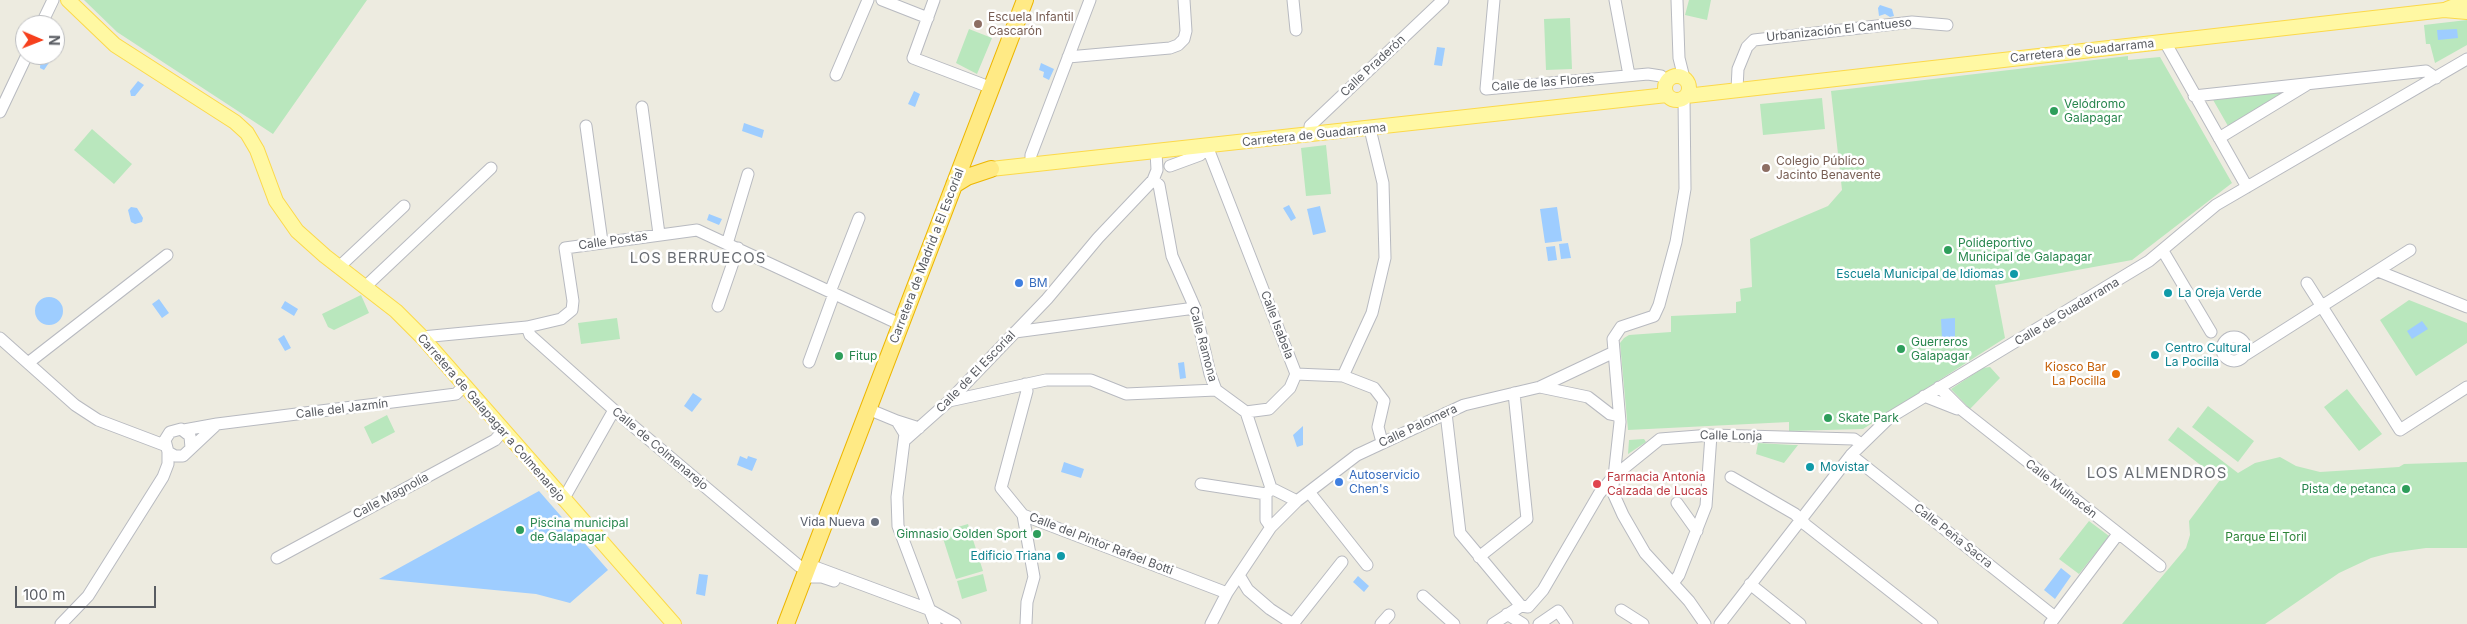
<!DOCTYPE html>
<html>
<head>
<meta charset="utf-8">
<style>
	body { margin:0 }
	#map { position:relative; width:2467px; height:624px; overflow:hidden; background:#edebe0; font-family:Inter,sans-serif }
	canvas { display:block }
	.north { position:absolute; left:15px; top:15px; width:50px; height:50px; box-sizing:border-box; background:#fff; border:1px solid #bdbec0; border-radius:50%; rotate:91deg; font-size:14px; font-weight:700; line-height:20px; text-align:center; color:#595c62 }
	.north::after { content:''; display:block; margin:auto; width:18px; height:22px; background:#f6401d; clip-path:polygon(50% 0,100% 100%,50% 72%,0 100%) }
	.scale { position:absolute; left:15px; top:586px; width:141px; height:22px; box-sizing:border-box; border:2px solid #595c62; border-top:0; padding-left:6px; font-size:15px; line-height:18px; white-space:nowrap; color:#595c62; -webkit-text-stroke:4px #fff; paint-order:stroke }
</style>
</head>
<body>
<div id="map">
<canvas width="2467" height="624"></canvas>
<div class="north">N</div>
<div class="scale">100 m</div>
</div>
<script>
const ctx = document.querySelector('canvas').getContext('2d');
ctx.lineJoin = 'round';
function paint(path, color) { ctx.fillStyle = color; ctx.fill(path, 'evenodd'); }
const shape = rows => new Path2D(rows.map(r => 'M' + r).join(''));
function strokePath(path, color, width, dash) { ctx.strokeStyle = color; ctx.lineWidth = width; ctx.lineCap = dash ? 'butt' : 'round'; ctx.setLineDash(dash || []); ctx.stroke(path); }
function write(font, color, halo, rows, align = 'center') {
  ctx.font = font + ' Inter,sans-serif'; ctx.lineWidth = 5; ctx.setLineDash([]); ctx.textBaseline = 'middle'; ctx.strokeStyle = halo; ctx.fillStyle = color; for (const [text, x, y, turn = 0] of rows) {
    ctx.save(); ctx.translate(x, y); ctx.rotate((+turn || 0) * Math.PI / 180); ctx.textAlign = isNaN(turn) ? turn : align; if (halo) ctx.strokeText(text, 0, 0); ctx.fillText(text, 0, 0); ctx.restore();
  }
}
paint(shape([
	[84,0,367,0,273,134,117,32],
	[1689,0,1711,0,1707,20,1685,15],
	[1570,18,1572,69,1546,70,1544,19],
	[2467,20,2467,45,2435,63,2430,44,2426,44,2424,25],
	[969,29,992,38,977,74,956,63],
	[2128,56,2128,60,2160,57,2232,183,2132,260,1995,285,2005,338,1863,429,1789,431,1789,422,1628,430,1620,343,1624,338,1629,335,1671,332,1671,316,1736,313,1736,302,1741,301,1740,289,1752,287,1750,239,1828,206,1842,190,1831,91],
	[2284,90,2285,93,2228,126,2212,98],
	[1822,98,1825,129,1763,135,1760,104],
	[92,129,132,164,114,184,74,150],
	[1326,145,1331,194,1306,196,1301,148],
	[361,295,369,313,334,330,328,327,322,314],
	[2409,300,2467,323,2467,343,2416,376,2380,320],
	[617,318,620,339,581,344,578,323],
	[1990,367,2000,378,1970,409,1951,389,1983,368],
	[2347,389,2382,434,2359,451,2324,407],
	[2208,406,2254,441,2238,462,2192,427],
	[387,415,395,432,372,444,364,427],
	[2178,427,2238,473,2255,463,2280,457,2296,466,2320,472,2399,467,2404,464,2467,462,2467,548,2426,548,2390,553,2371,558,2339,573,2265,624,2122,624,2186,548,2190,535,2189,521,2220,480,2168,440],
	[1644,439,1646,442,1628,454,1629,440],
	[1758,443,1793,445,1798,445,1784,463,1756,454],
	[2089,521,2109,536,2079,574,2059,559],
	[968,524,983,571,956,579,941,532],
	[983,574,987,591,962,599,957,581]
]), '#b9e7bd');
paint(shape([
	[1880,5,1892,9,1894,16,1890,17,1885,14,1879,16,1878,8],
	[2457,29,2458,38,2438,40,2437,30],
	[1437,47,1445,48,1442,66,1434,65],
	[41,55,53,55,53,57,44,70,40,68],
	[1041,63,1054,69,1049,80,1043,77,1044,72,1039,70],
	[138,81,144,85,135,96,131,96,130,91],
	[914,91,920,94,915,107,908,104],
	[744,123,764,130,762,138,742,131],
	[1289,205,1296,218,1291,221,1283,208],
	[1320,206,1326,232,1313,235,1307,209],
	[131,207,137,208,143,218,142,222,135,224,131,222,128,210],
	[1557,207,1562,241,1545,243,1540,209],
	[709,214,722,219,719,225,707,220],
	[1568,243,1571,258,1561,259,1559,244],
	[1555,246,1557,260,1548,261,1546,247],
	'35 311a14 14 0 1 1 28 0a14 14 0 1 1-28 0Z',
	[159,299,169,313,162,318,152,304],
	[285,301,298,309,294,316,281,308],
	[1955,318,1955,338,1942,339,1941,319],
	[2422,321,2428,329,2412,339,2407,331],
	[284,335,291,348,285,351,278,339],
	[1184,362,1186,378,1180,379,1178,363],
	[693,393,702,399,692,412,684,406],
	[1303,426,1303,445,1297,447,1293,435],
	[740,456,747,459,748,456,757,459,752,471,737,465],
	[1064,462,1084,469,1081,478,1061,472],
	[539,491,608,570,570,603,536,594,379,579],
	[2061,568,2071,576,2055,599,2044,590],
	[699,574,708,575,705,596,696,594],
	[1358,576,1369,586,1364,592,1353,582]
]), '#9ecdff');
const minor = shape([
	[882,0,928,18],
	[934,0,913,58,984,85],
	[1293,0,1296,30],
	[1494,0,1486,89,1648,74,1661,76,1666,81],
	[1615,0,1629,75],
	[1677,0,1679,58,1684,78],
	[41,25,53,0],
	[2165,42,2247,187],
	[1068,57,1170,48,1178,45,1184,39,1186,31,1184,0],
	[836,75,868,0],
	[1737,89,1738,69,1747,47,1754,40,1912,22,1947,25],
	[2194,96,2426,71,2436,78],
	[1684,97,1685,189,1676,242,1659,305,1654,316,1621,327,1613,339,1620,422,1613,486,1614,495,1623,515,1645,553,1689,601,1705,624],
	[642,107,659,234],
	[0,112,27,55],
	[586,126,602,242],
	[1311,135,1310,126,1443,0],
	[2219,138,2308,84],
	[1207,146,1296,374],
	[1031,165,1031,155,1090,0],
	[1170,166,1200,155,1207,146],
	[1153,180,1159,185,1172,256,1195,308,1210,374,1216,390,1246,412,1271,488],
	[727,244,748,174],
	[2163,251,2211,332],
	[339,267,404,206],
	[2378,271,2467,307],
	[2307,283,2400,430,2467,387],
	[366,286,491,168],
	[830,292,859,218],
	[718,306,738,248],
	[527,327,530,335,614,410,799,566],
	[1015,332,1195,308],
	'2222 349a12 12 0 1 1 24 0a12 12 0 1 1-24 0Z',
	[422,337,527,327,561,319,572,310,573,301,565,248,697,230,893,321],
	[0,338,75,405,98,420,164,445],
	[2245,355,2410,250],
	[809,362,834,294],
	[28,363,167,255],
	[1296,374,1343,376,1374,388,1384,401,1378,427,1382,442],
	[1343,376,1372,313,1385,258,1383,183,1370,129],
	[1025,384,1027,391,1001,488,1023,515,1227,593],
	[1540,387,1588,397,1610,414,1619,416],
	[1939,387,1962,410,2160,566],
	[1924,396,1957,409],
	[949,401,1046,380,1091,380,1126,394,1216,390],
	[868,409,897,421],
	[1246,412,1269,409,1290,388,1296,374],
	[1446,413,1460,533,1521,606],
	[184,430,217,424,456,394,464,386],
	[904,441,905,434,897,421,919,428],
	[191,448,190,436,181,429,170,432,165,440,168,452,175,456,183,456,216,425],
	[1851,455,2055,617],
	[1731,477,1795,514,1806,525,1932,624],
	[1201,484,1266,494],
	[1271,488,1297,501],
	[1270,490,1266,494,1266,520,1271,527],
	[1309,492,1367,565],
	[563,500,614,410],
	[1677,503,1697,531],
	[1023,515,1034,577,1027,602,1026,624],
	[1479,557,1527,519,1514,393],
	[277,558,495,440,503,431],
	[810,561,815,567,928,609,955,624],
	[1239,575,1248,590,1270,609,1293,624],
	[804,577,822,577,834,581],
	[1673,583,1679,575,1706,506,1711,435],
	[1750,584,1800,624],
	[1423,596,1454,624],
	[1621,610,1643,624],
	[1507,614,1523,624],
	[61,624,88,596,163,477,168,464,168,452],
	[935,624,898,526,897,497,904,441,949,401,1047,299,1098,238,1153,180,1157,170,1156,152],
	[1211,624,1227,593,1271,527,1297,501,1357,455,1464,405,1540,387,1612,353],
	[1293,624,1342,562],
	[1381,624,1389,615],
	[1493,624,1521,606,1528,607,1543,590,1599,494,1613,477,1660,439,1711,435,1854,439,1861,444],
	[1539,624,1558,611,1567,624],
	[1720,624,1851,455,1889,418,2149,261,2216,205,2467,59],
	[2050,624,2118,534]
]);
const major = shape([
	[68,0,115,45,235,122,247,133,257,150,276,201,297,231,325,256,396,311,422,337,674,624],
	[2447,9,2467,1],
	'1665 88a12 12 0 1 1 24 0a12 12 0 1 1-24 0Z',
	[1686,96,2444,10,2467,12],
	[991,169,1667,95]
]);
const highway = shape([
	[954,185,967,177,991,169],
	[786,624,1025,0]
]);
strokePath(minor, '#b8bac0', 13);
strokePath(major, '#fcd94a', 16);
strokePath(highway, '#edb600', 18);
strokePath(minor, '#fff', 11);
strokePath(major, '#fff8a3', 14);
strokePath(highway, '#ffea85', 16);
for (const [x, y, r, color] of [
	[978,24,5,"#8d6e63"],
	[2054,111,5,"#2e9e5b"],
	[1766,168,5,"#8d6e63"],
	[1948,250,5,"#2e9e5b"],
	[2014,274,5,"#0f9aa8"],
	[1019,283,5,"#3f7fe0"],
	[2168,293,5,"#0f9aa8"],
	[1901,349,5,"#2e9e5b"],
	[2155,355,5,"#0f9aa8"],
	[839,356,5,"#2e9e5b"],
	[2116,374,5,"#e8710a"],
	[1828,418,5,"#2e9e5b"],
	[1810,467,5,"#0f9aa8"],
	[1339,482,5,"#3f7fe0"],
	[1597,484,5,"#e0444e"],
	[2406,489,5,"#2e9e5b"],
	[875,522,5,"#6b7280"],
	[520,530,5,"#2e9e5b"],
	[1037,534,5,"#2e9e5b"],
	[1061,556,5,"#0f9aa8"]
]) { const dot = new Path2D(); dot.arc(x, y, r, 0, 2 * Math.PI); ctx.fillStyle = color; ctx.fill(dot); strokePath(dot, '#fff', 2); }
write('12px', '#785e54', '#fff', [
	["Escuela Infantil",988,17],
	["Cascarón",988,31],
	["Colegio Público",1776,161],
	["Jacinto Benavente",1776,175]
], 'left');
write('12px', '#595c62', '#fff', [
	["Urbanización El Cantueso",1839,30,-6],
	["Carretera de Guadarrama",2082,51,-6],
	["Calle Praderón",1373,66,-43],
	["Calle de las Flores",1543,83,-5],
	["Carretera de Guadarrama",1314,135,-6],
	["Calle Postas",613,241,-8],
	["Carretera de Madrid a El Escorial",927,256,-69],
	["Calle de Guadarrama",2067,312,-31],
	["Calle Isabela",1277,325,69],
	["Calle Ramona",1203,344,75],
	["Calle de El Escorial",976,372,-46],
	["Calle del Jazmín",342,409,-7],
	["Carretera de Galapagar a Colmenarejo",491,418,49],
	["Calle Palomera",1418,426,-25],
	["Calle Lonja",1731,436,1],
	["Calle de Colmenarejo",660,449,40],
	["Calle Mulhacén",2061,489,38],
	["Calle Magnolia",391,496,-28],
	["Calle Peña Sacra",1953,536,38],
	["Calle del Pintor Rafael Botti",1101,544,21]
]);
write('12px', '#27864d', '#fff', [
	["Velódromo",2064,104],
	["Galapagar",2064,118],
	["Polideportivo",1958,243],
	["Municipal de Galapagar",1958,257],
	["Guerreros",1911,342],
	["Galapagar",1911,356],
	["Fitup",849,356],
	["Skate Park",1838,418],
	["Pista de petanca",2396,489,"right"],
	["Piscina municipal",530,523],
	["de Galapagar",530,537],
	["Gimnasio Golden Sport",1027,534,"right"]
], 'left');
write('12px', '#0d838f', '#fff', [
	["Escuela Municipal de Idiomas",2004,274,"right"],
	["La Oreja Verde",2178,293],
	["Centro Cultural",2165,348],
	["La Pocilla",2165,362],
	["Movistar",1820,467],
	["Edificio Triana",1051,556,"right"]
], 'left');
write('12px', '#366cbe', '#fff', [
	["BM",1029,283],
	["Autoservicio",1349,475],
	["Chen's",1349,489]
], 'left');
write('12px', '#c56008', '#fff', [
	["Kiosco Bar",2106,367],
	["La Pocilla",2106,381]
], 'right');
write('12px', '#be3a42', '#fff', [
	["Farmacia Antonia",1607,477],
	["Calzada de Lucas",1607,491]
], 'left');
write('12px', '#5b616d', '#fff', [
	["Vida Nueva",865,522]
], 'right');
write('12px', '#2e8539', '#fff', [
	["Parque El Toril",2266,537]
]);
ctx.letterSpacing = '1px';
write('15px', '#6a6e74', '#fff', [
	["LOS BERRUECOS",698,258],
	["LOS ALMENDROS",2157,473]
]);
ctx.letterSpacing = '0px';
</script>
</body>
</html>
